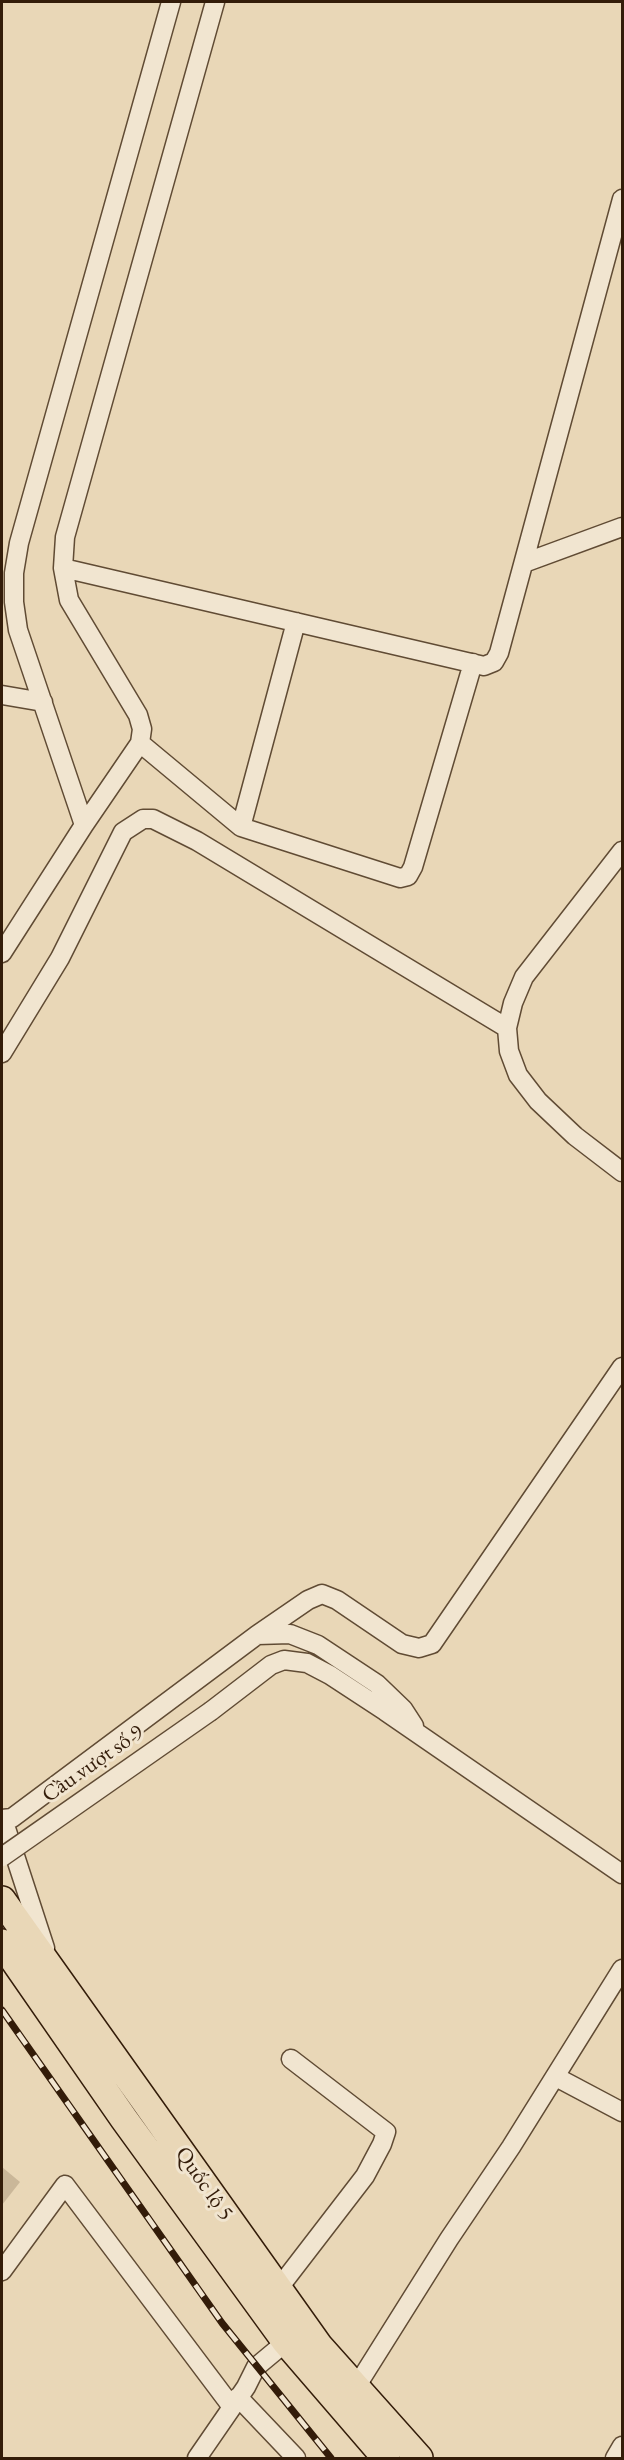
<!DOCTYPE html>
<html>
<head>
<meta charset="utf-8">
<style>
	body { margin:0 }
	#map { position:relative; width:624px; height:2460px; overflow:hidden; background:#e9d7b7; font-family:"EB Garamond",serif }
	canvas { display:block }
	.frame { position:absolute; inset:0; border:3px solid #331c09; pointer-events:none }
</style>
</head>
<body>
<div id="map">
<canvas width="624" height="2460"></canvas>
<div class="frame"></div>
</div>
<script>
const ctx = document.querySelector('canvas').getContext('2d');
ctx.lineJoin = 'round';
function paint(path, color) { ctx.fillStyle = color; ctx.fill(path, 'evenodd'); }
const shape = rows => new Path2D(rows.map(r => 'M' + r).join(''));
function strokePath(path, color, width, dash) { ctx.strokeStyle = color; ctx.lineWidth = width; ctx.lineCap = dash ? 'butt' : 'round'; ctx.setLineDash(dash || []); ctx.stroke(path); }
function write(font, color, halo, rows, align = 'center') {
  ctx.font = font + ' "EB Garamond",serif'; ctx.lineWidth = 6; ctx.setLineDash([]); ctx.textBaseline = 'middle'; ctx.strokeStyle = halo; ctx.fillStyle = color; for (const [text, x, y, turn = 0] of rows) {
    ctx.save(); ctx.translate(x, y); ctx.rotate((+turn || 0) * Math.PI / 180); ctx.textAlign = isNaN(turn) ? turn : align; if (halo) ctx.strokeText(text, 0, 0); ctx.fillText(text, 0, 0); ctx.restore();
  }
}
paint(shape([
	[2,2167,20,2182,2,2205]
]), '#cab799');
const minor = shape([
	[524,563,622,527],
	[63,568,484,666,494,662,499,653,622,199],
	[296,622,241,827,400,878,408,876,413,867,473,663],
	[2,695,43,702],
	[140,743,241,827],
	[84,825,140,743,142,729,138,715,69,600,63,568,65,537,215,2],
	[622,851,524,977,513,1003,507,1028,509,1051,518,1075,538,1101,575,1136,622,1172],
	[2,953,84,825,18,630,14,602,14,573,19,543,171,2],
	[2,1053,60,958,123,832,143,819,153,819,197,841,507,1028],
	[257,1635,290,1634,318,1645,377,1684,403,1709,414,1726],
	[211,1711,271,1665,284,1660,307,1663,330,1675,385,1711,622,1874],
	[2,1819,12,1818,257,1635,308,1600,322,1594,337,1600,402,1644,419,1648,432,1644,622,1367],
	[3,1819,45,1948],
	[556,2077,622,2112],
	[2,2271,65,2185,232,2407],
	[278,2289,365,2176,382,2144,386,2132,291,2059],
	[356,2387,449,2239,511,2147,622,1969],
	[238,2397,296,2458],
	[197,2458,246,2387,256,2367,286,2342],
	[615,2458,622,2446]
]);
const highway = shape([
	[2,1900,319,2346,419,2458],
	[2,1943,124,2119,286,2342,386,2458]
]);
strokePath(minor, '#604b34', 21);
strokePath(highway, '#331c09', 30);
strokePath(minor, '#f1e5d0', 18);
strokePath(highway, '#e9d7b7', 27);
const rail = shape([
	[2,2010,222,2323,331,2458]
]);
strokePath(rail, '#331c09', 7);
strokePath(rail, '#f1e5d0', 4.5, [14]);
const minorBridge = shape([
	[2,1857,211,1711]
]);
strokePath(minorBridge, '#604b34', 21, []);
strokePath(minorBridge, '#f1e5d0', 18);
write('22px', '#331c09', '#f1e5d0', [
	["Cầu vượt số 9",93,1764,-35],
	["Quốc lộ 5",204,2184,55]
]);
</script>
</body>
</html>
